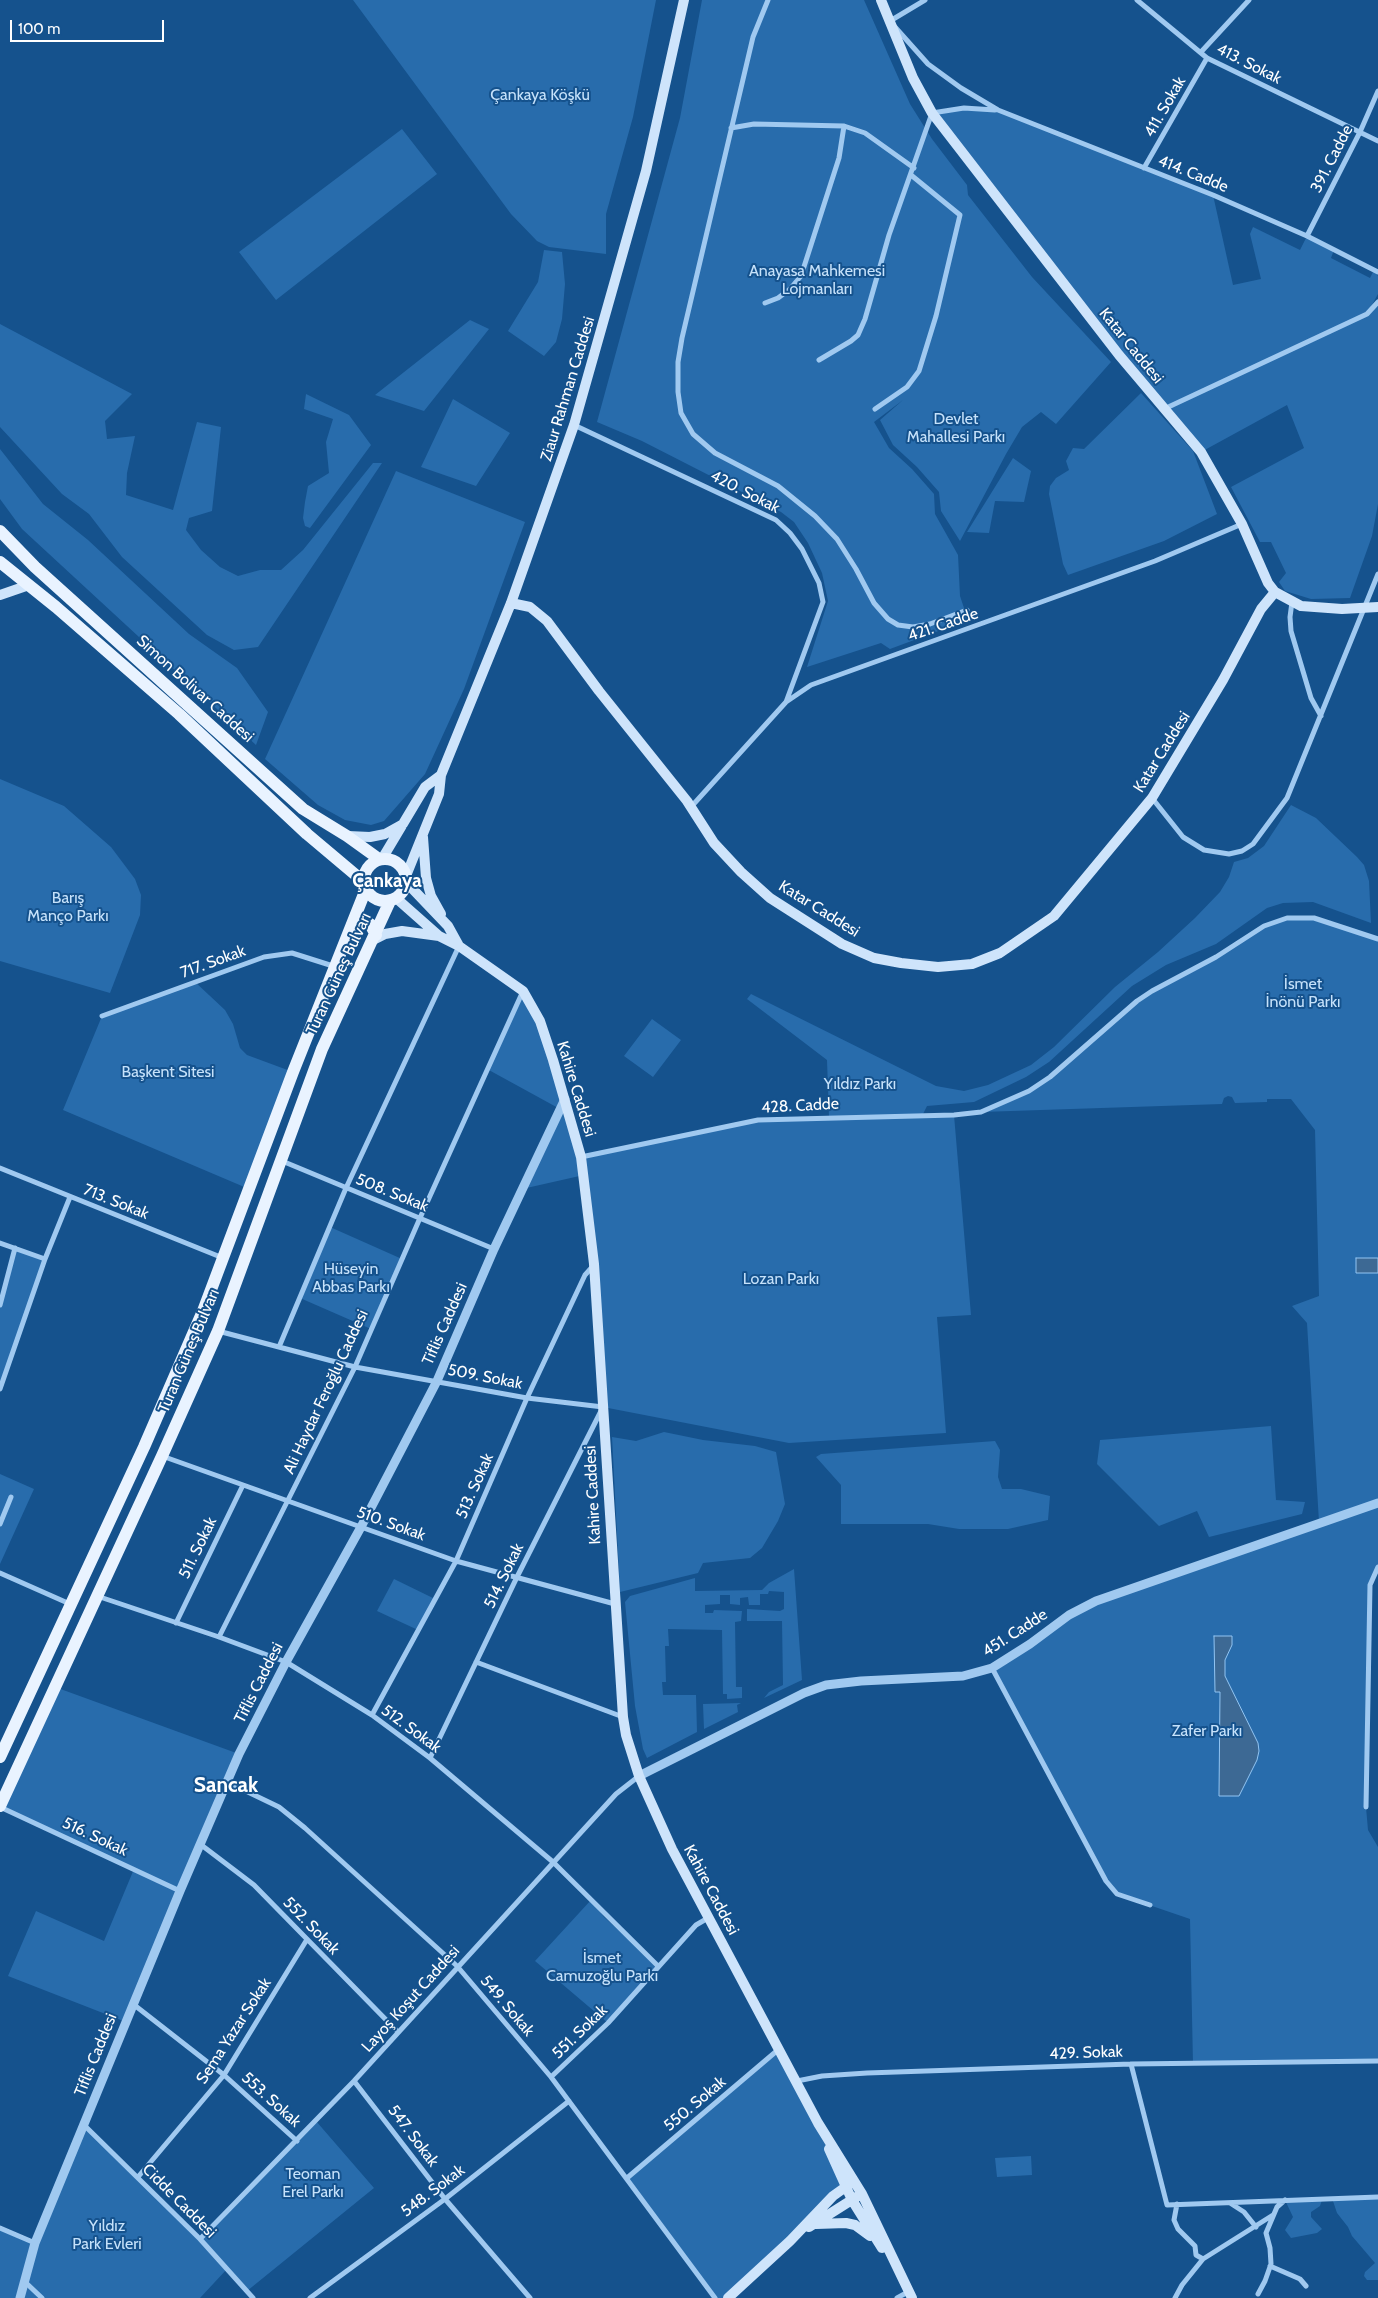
<!DOCTYPE html>
<html>
<head>
<meta charset="utf-8">
<style>
	body { margin:0 }
	#map { position:relative; width:1378px; height:2298px; overflow:hidden; background:#15528d; font-family:Cabin,sans-serif }
	canvas { display:block }
	.scale { position:absolute; left:10px; top:20px; width:154px; height:22px; box-sizing:border-box; border:2px solid #fff; border-top:0; padding-left:6px; font-size:15px; line-height:18px; white-space:nowrap; color:#fff; -webkit-text-stroke:4px #15528d; paint-order:stroke }
</style>
</head>
<body>
<div id="map">
<canvas width="1378" height="2298"></canvas>
<div class="scale">100 m</div>
</div>
<script>
const ctx = document.querySelector('canvas').getContext('2d');
ctx.lineJoin = 'round';
function paint(path, color) { ctx.fillStyle = color; ctx.fill(path, 'evenodd'); }
const shape = rows => new Path2D(rows.map(r => 'M' + r).join(''));
function strokePath(path, color, width, dash) { ctx.strokeStyle = color; ctx.lineWidth = width; ctx.lineCap = dash ? 'butt' : 'round'; ctx.setLineDash(dash || []); ctx.stroke(path); }
function write(font, color, halo, rows, align = 'center') {
  ctx.font = font + ' Cabin,sans-serif'; ctx.lineWidth = 4; ctx.setLineDash([]); ctx.textBaseline = 'middle'; ctx.strokeStyle = halo; ctx.fillStyle = color; for (const [text, x, y, turn = 0] of rows) {
    ctx.save(); ctx.translate(x, y); ctx.rotate((+turn || 0) * Math.PI / 180); ctx.textAlign = isNaN(turn) ? turn : align; if (halo) ctx.strokeText(text, 0, 0); ctx.fillText(text, 0, 0); ctx.restore();
  }
}
paint(shape([
	[353,0,656,0,633,117,606,214,606,254,549,247,537,241,511,214],
	[702,0,864,0,910,104,932,139,967,185,968,195,1032,277,1111,362,1056,424,1041,412,1022,427,1006,454,960,541,941,511,939,492,917,467,893,445,880,420,903,400,874,422,889,448,912,469,934,494,935,514,958,555,960,596,968,620,890,649,881,643,807,667,828,601,822,573,808,543,794,522,781,512,642,441,597,422,680,118],
	[964,108,998,110,1213,195,1233,285,1261,279,1250,234,1253,227,1300,250,1307,236,1334,250,1331,258,1370,278,1374,270,1378,276,1378,294,1368,312,1378,304,1378,504,1372,536,1350,598,1311,599,1285,591,1279,582,1286,573,1271,542,1260,542,1231,487,1304,448,1287,405,1201,452,932,113],
	[402,129,437,174,276,300,239,252],
	[544,250,562,252,565,284,562,319,556,342,544,356,508,331,538,282],
	[470,320,489,329,424,411,375,395],
	[0,324,132,394,105,421,107,439,135,436,127,473,126,495,173,510,197,422,221,427,212,511,189,518,186,530,201,550,220,567,238,576,260,570,281,570,303,550,373,463,382,463,258,647,234,650,207,635,122,557,89,514,62,494,0,427],
	[1141,393,1193,451,1217,514,1164,541,1068,575,1063,564,1049,494,1050,486,1056,478,1069,470,1066,461,1073,448,1084,449],
	[306,394,349,415,371,445,310,528,305,526,303,518,305,502,308,486,329,473,326,442,333,419,304,409],
	[453,399,510,433,476,486,421,467],
	[0,449,43,504,88,540,189,634,237,668,268,712,256,745,22,529,0,499],
	[1013,458,1031,471,1024,502,995,501,989,533,967,532],
	[396,471,525,522,464,689,425,774,384,821,371,825,345,820,318,805,265,759],
	[0,779,64,806,111,847,135,879,141,895,140,915,110,993,0,961],
	[1291,805,1316,818,1357,857,1364,865,1369,881,1371,923,1313,902,1283,903,1267,908,1216,944,1166,965,1132,986,1049,1062,1026,1077,974,1102,927,1106,923,1114,954,1115,971,1315,937,1317,946,1433,789,1443,603,1407,584,1175,522,1189,560,1109,487,1069,523,991,540,1021,581,1157,758,1120,829,1117,827,1060,747,999,751,994,936,1086,964,1091,988,1085,1031,1065,1054,1047,1115,987,1158,952,1195,918,1220,892,1229,877,1234,862,1248,858,1264,846],
	[1314,918,1378,939,1378,1567,1370,1585,1366,1807,1368,1830,1378,1847,1378,2061,1193,2064,1190,1919,1117,1894,1107,1881,992,1668,1069,1615,1319,1522,1307,1323,1292,1306,1319,1296,1315,1130,1291,1099,1267,1099,1267,1102,1235,1103,1232,1097,1228,1096,1224,1098,1222,1104,981,1112,1010,1101,1050,1077,1137,1001,1275,921],
	[194,981,225,1010,233,1024,240,1048,247,1055,293,1072,249,1189,63,1110,102,1016],
	[652,1019,681,1040,653,1077,624,1056],
	[330,1227,402,1259,371,1329,300,1298],
	[15,1248,45,1259,0,1389,0,1305],
	[1271,1426,1276,1500,1305,1502,1302,1514,1209,1537,1197,1511,1159,1526,1097,1464,1100,1440],
	[664,1432,703,1440,755,1446,776,1452,785,1504,778,1521,762,1548,750,1558,703,1563,698,1573,620,1592,612,1437,636,1441],
	[995,1441,1000,1450,998,1477,1002,1489,1021,1489,1050,1496,1048,1520,1008,1529,959,1529,928,1524,841,1524,841,1485,816,1457,821,1454],
	[0,1474,34,1489,0,1564],
	[794,1569,802,1680,764,1698,769,1692,783,1685,782,1621,747,1621,747,1609,780,1611,784,1609,784,1592,769,1591,768,1594,760,1594,760,1605,749,1605,748,1597,740,1598,740,1605,730,1604,730,1595,720,1595,720,1604,705,1605,705,1613,713,1613,714,1610,742,1611,741,1621,735,1622,736,1687,742,1687,742,1698,727,1699,727,1694,723,1694,722,1630,668,1629,669,1646,665,1646,666,1682,662,1682,663,1695,696,1695,697,1732,647,1758,643,1749,635,1706,625,1602,630,1596,695,1578,695,1591,762,1590,769,1583],
	[394,1579,435,1599,418,1630,377,1611],
	[55,1687,239,1754,126,2022,8,1976,36,1911,104,1941,134,1869,0,1807],
	[741,1703,737,1705,738,1712,704,1729,703,1704],
	[591,1900,604,1917,658,1966,608,2023,535,1961],
	[780,2049,818,2123,846,2187,728,2298,715,2298,627,2178],
	[316,2121,374,2188,247,2291,227,2269,200,2298,0,2298,0,2228,34,2243,84,2125,200,2239],
	[1031,2156,1032,2175,997,2177,995,2158],
	[1378,2197,1378,2280,1367,2280,1364,2276,1365,2272,1375,2263,1352,2236,1348,2227,1337,2213,1332,2198],
	[1285,2200,1322,2200,1320,2206,1311,2212,1311,2217,1322,2229,1317,2233,1291,2238,1285,2230,1293,2217]
]), '#286cac');
const water = shape([
	[1356,1258,1378,1258,1378,1273,1356,1273,1356,1258],
	[1214,1636,1232,1636,1232,1645,1225,1660,1225,1676,1258,1743,1259,1751,1257,1760,1239,1796,1219,1796,1220,1692,1215,1692,1214,1636]
]);
paint(water, '#3d6994');
strokePath(water, '#92c5f3', 1);
strokePath(shape([
	[768,0,753,37,682,338,678,362,678,392,681,413,693,434,715,453,778,486,815,516,837,539,856,569,874,603,888,619,898,625,913,627,930,624,967,610],
	[1137,0,1207,58,1378,141],
	[890,21,925,0],
	[895,27,928,64,961,88,998,110,1213,195,1307,236,1378,272],
	[1201,52,1249,0],
	[731,128,754,124,844,126,865,133,914,168],
	[1144,168,1207,58],
	[1307,236,1360,132,1378,91],
	[765,303,778,298,790,289,801,276,839,158,844,126],
	[819,360,851,341,858,335,865,319,889,235,932,113,964,108,995,110],
	[875,409,907,387,919,371,936,316,960,215,911,175],
	[1164,409,1367,314,1378,302],
	[574,425,776,520,790,533,802,549,819,583,823,602,786,702],
	[1292,602,1290,617,1291,631,1311,698,1321,716],
	[1152,798,1183,837,1204,850,1229,854,1242,851,1253,844,1287,798,1378,574],
	[691,807,786,702,811,685,1155,561,1242,524],
	[102,1016,264,957,292,953,333,966],
	[581,1157,758,1120,954,1115,981,1112,1029,1091,1050,1077,1137,1001,1152,991,1216,957,1264,926,1287,918,1314,918,1378,939],
	[282,1161,494,1249],
	[0,1168,223,1258],
	[0,1243,45,1259],
	[0,1305,15,1248],
	[218,1331,355,1367,527,1398,603,1407,517,1577,430,1758],
	[279,1347,346,1188,459,946],
	[0,1389,45,1259,70,1197],
	[162,1456,456,1561,615,1604],
	[0,1524,11,1497],
	[0,1573,70,1604],
	[97,1596,219,1637,286,1662,372,1715,430,1758,553,1862,658,1966],
	[176,1623,243,1485],
	[219,1637,355,1367,420,1218,523,991],
	[476,1662,623,1717],
	[992,1668,1106,1881,1117,1894,1150,1905],
	[372,1715,456,1561,527,1398,585,1275,594,1265],
	[227,1782,279,1807,305,1828,457,1966,551,2077,715,2298],
	[0,1807,180,1891],
	[1366,1807,1370,1585,1378,1567],
	[200,1844,254,1885,398,2032],
	[133,2004,224,2075,297,2141],
	[1131,2064,1167,2205,1378,2197],
	[551,2077,608,2023,696,1925,708,1918],
	[354,2081,445,2199,530,2298],
	[797,2081,822,2076,867,2073,1131,2064,1378,2061],
	[84,2125,200,2239,253,2298],
	[138,2177,224,2075,306,1941],
	[627,2178,779,2049],
	[1230,2203,1244,2212,1256,2227],
	[1177,2204,1174,2220,1178,2229,1195,2246,1196,2255,1203,2259],
	[0,2228,35,2243],
	[200,2239,354,2081,616,1794,639,1776],
	[1270,2266,1300,2279,1306,2286],
	[24,2281,42,2298],
	[1258,2294,1265,2281,1271,2264,1270,2248,1266,2233,1277,2207,1285,2200],
	[310,2298,445,2199,569,2101],
	[897,2298,908,2292],
	[1175,2298,1182,2285,1203,2259,1273,2215]
]), '#a0c9f0', 5);
strokePath(shape([
	[639,1776,804,1693,826,1685,861,1681,963,1676,992,1668,1030,1644,1069,1615,1096,1601,1378,1503],
	[20,2298,35,2243,180,1891,239,1754,286,1662,361,1527,437,1381,494,1249,565,1099]
]), '#a0c9f0', 9);
strokePath(shape([
	[881,0,913,78,932,113,1119,355,1201,452,1242,524,1268,583,1275,592,1301,606,1342,609,1378,607],
	[0,595,29,585],
	[511,603,530,607,547,621,599,691,687,801,714,843,741,872,770,898,842,944,874,958,901,963,938,967,972,964,1000,953,1054,916,1152,798,1223,680,1261,609,1275,592],
	[348,836,370,837,385,834,403,824],
	[423,837,426,878,431,896,441,914],
	[382,859,425,787,441,775],
	[406,876,439,794,441,775,511,603,574,425,646,171,684,0],
	[406,882,448,926,459,946,523,991,540,1021,553,1060,581,1157,594,1264,623,1717,626,1735,639,1776,672,1849,818,2123,862,2194,912,2298],
	[396,898,439,936,459,946],
	[373,940,385,934,402,931,439,936],
	[829,2149,852,2200,882,2248],
	[816,2224,846,2223,855,2225,870,2236],
	[809,2227,858,2196],
	[728,2298,790,2241,833,2196,854,2181]
]), '#cee4fb', 10);
strokePath(shape([
	[0,531,35,567,303,809,347,836,379,859],
	[0,562,56,607,179,714,307,834,364,882],
	'364 880a21 21 0 1 1 42 0a21 21 0 1 1-42 0Z',
	[353,923,363,921,370,924,376,935],
	[0,1757,144,1447,203,1311,293,1072,366,889],
	[0,1806,162,1456,218,1331,322,1049,390,901]
]), '#e9f3ff', 12);
write('16px', '#fff', '#15528d', [
	["413. Sokak",1249,64,27],
	["411. Sokak",1165,107,-60],
	["391. Cadde",1332,159,-63],
	["414. Cadde",1193,174,22],
	["Katar Caddesi",1131,346,51],
	["Ziaur Rahman Caddesi",568,389,-73],
	["420. Sokak",745,492,27],
	["421. Cadde",943,625,-19],
	["Simon Bolivar Caddesi",195,689,42],
	["Katar Caddesi",1162,752,-58],
	["Katar Caddesi",819,909,32],
	["717. Sokak",213,962,-20],
	["Turan Güneş Bulvarı",339,974,-65],
	["Kahire Caddesi",576,1089,73],
	["428. Cadde",800,1106,-3],
	["508. Sokak",392,1193,22],
	["713. Sokak",116,1202,22],
	["Tiflis Caddesi",445,1324,-66],
	["Turan Güneş Bulvarı",189,1351,-67],
	["509. Sokak",485,1377,11],
	["Ali Haydar Feroğlu Caddesi",326,1392,-65],
	["513. Sokak",475,1486,-66],
	["Kahire Caddesi",593,1495,-93],
	["510. Sokak",391,1524,20],
	["511. Sokak",198,1548,-64],
	["514. Sokak",504,1576,-64],
	["451. Cadde",1015,1633,-33],
	["Tiflis Caddesi",259,1683,-63],
	["512. Sokak",411,1729,36],
	["516. Sokak",95,1837,25],
	["Kahire Caddesi",711,1890,62],
	["552. Sokak",311,1926,46],
	["Layoş Koşut Caddesi",411,1999,-48],
	["549. Sokak",507,2006,50],
	["Sema Yazar Sokak",234,2031,-57],
	["551. Sokak",580,2032,-44],
	["429. Sokak",1086,2053,-2],
	["Tiflis Caddesi",96,2055,-68],
	["553. Sokak",271,2100,42],
	["550. Sokak",695,2104,-40],
	["547. Sokak",413,2136,53],
	["548. Sokak",433,2191,-37],
	["Cidde Caddesi",179,2201,45]
]);
write('16px', '#c6e2fb', '#15528d', [
	["Çankaya Köşkü",540,95],
	["Anayasa Mahkemesi",817,271],
	["Lojmanları",817,289],
	["Devlet",956,419],
	["Mahallesi Parkı",956,437],
	["Barış",68,898],
	["Manço Parkı",68,916],
	["İsmet",1303,984],
	["İnönü Parkı",1303,1002],
	["Başkent Sitesi",168,1072],
	["Yıldız Parkı",860,1084],
	["Hüseyin",351,1269],
	["Abbas Parkı",351,1287],
	["Lozan Parkı",781,1279],
	["Zafer Parkı",1207,1731],
	["İsmet",602,1958],
	["Camuzoğlu Parkı",602,1976],
	["Teoman",313,2174],
	["Erel Parkı",313,2192],
	["Yıldız",107,2226],
	["Park Evleri",107,2244]
]);
write('bold 19px', '#fff', '#15528d', [
	["Çankaya",387,881]
]);
write('bold 21px', '#fff', '#15528d', [
	["Sancak",226,1786]
]);
</script>
</body>
</html>
